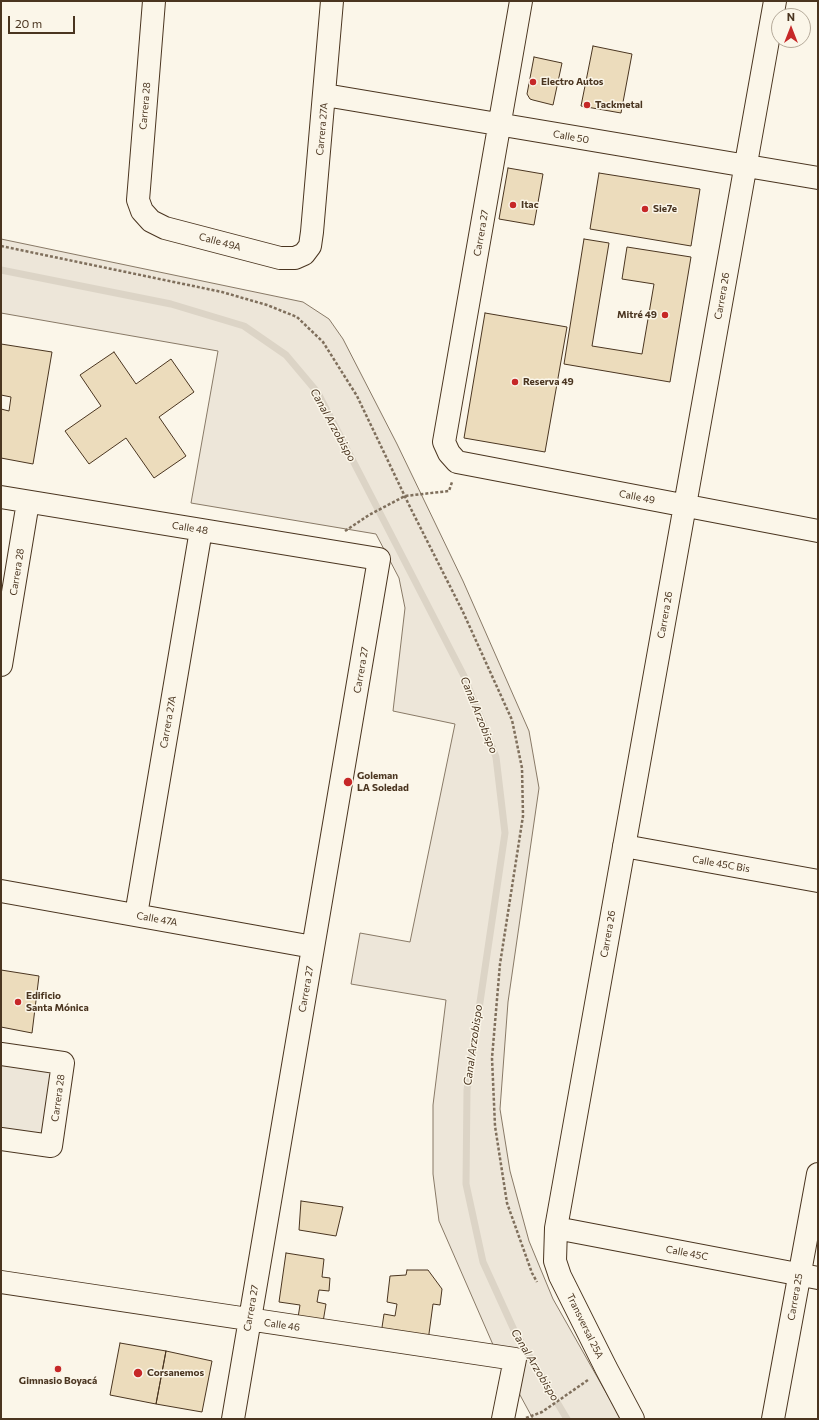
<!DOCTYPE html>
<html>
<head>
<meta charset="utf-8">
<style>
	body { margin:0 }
	#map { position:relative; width:819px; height:1420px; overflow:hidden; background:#fbf6e9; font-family:Commissioner,sans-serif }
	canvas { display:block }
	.frame { position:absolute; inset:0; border:2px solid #4a3520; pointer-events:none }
	.north { position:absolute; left:771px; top:8px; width:40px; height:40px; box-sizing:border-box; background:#fbf6e9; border:1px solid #b4a999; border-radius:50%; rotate:0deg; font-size:11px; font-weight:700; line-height:16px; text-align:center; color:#4a3520 }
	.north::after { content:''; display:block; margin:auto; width:14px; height:18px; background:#c62828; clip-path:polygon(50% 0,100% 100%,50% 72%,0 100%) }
	.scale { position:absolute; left:8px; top:16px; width:67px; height:18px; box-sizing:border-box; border:2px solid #4a3520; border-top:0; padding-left:5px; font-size:12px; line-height:14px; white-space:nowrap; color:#4a3520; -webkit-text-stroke:3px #fbf6e9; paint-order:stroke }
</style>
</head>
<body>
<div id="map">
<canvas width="819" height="1420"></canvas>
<div class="frame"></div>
<div class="north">N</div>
<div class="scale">20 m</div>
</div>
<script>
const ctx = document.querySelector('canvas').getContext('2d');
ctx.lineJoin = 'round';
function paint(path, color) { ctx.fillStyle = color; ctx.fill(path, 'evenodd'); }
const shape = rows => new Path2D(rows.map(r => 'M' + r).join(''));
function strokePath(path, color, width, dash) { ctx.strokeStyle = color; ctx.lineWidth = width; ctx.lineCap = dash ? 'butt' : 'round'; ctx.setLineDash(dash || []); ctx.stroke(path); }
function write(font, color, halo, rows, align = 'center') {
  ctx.font = font + ' Commissioner,sans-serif'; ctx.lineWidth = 3; ctx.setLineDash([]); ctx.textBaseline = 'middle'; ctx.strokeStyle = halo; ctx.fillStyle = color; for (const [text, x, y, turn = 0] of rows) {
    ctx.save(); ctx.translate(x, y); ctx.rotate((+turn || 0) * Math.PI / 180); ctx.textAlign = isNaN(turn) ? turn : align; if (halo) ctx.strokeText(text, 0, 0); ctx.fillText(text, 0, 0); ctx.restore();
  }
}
const green = shape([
	[1,239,303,302,329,319,343,339,397,444,463,581,529,731,539,788,508,1002,500,1109,510,1171,529,1241,553,1299,621,1419,533,1419,494,1347,439,1221,433,1174,433,1105,446,1000,351,984,360,933,410,942,455,724,393,711,405,608,399,578,376,534,191,503,218,351,1,313,1,239],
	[1,1054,63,1063,51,1146,1,1139,1,1054]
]);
paint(green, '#ede6d9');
strokePath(green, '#887966', 1);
strokePath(shape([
	[1,270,171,304,244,326,286,355,318,393,464,676,496,757,505,833,467,1090,466,1184,483,1262,514,1330,567,1419]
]), '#dcd4c6', 7);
const building = shape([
	[593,46,632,54,621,113,581,106,593,46],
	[534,57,562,63,553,105,533,100,530,99,527,94,534,57],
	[508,168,543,174,534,225,499,219,508,168],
	[599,173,700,189,691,246,590,229,599,173],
	[584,239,609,243,592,346,642,354,654,284,622,279,627,247,691,257,670,382,564,364,584,239],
	[485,313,567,327,545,452,464,438,485,313],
	[1,344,52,352,33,464,1,458,1,409,9,411,11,397,1,395,1,344],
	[114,352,136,384,171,359,194,392,159,417,186,456,154,478,126,438,89,464,65,431,101,406,80,375,114,352],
	[1,970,39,976,32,1033,1,1027,1,970],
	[301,1201,343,1207,336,1236,299,1230,301,1201],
	[286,1253,324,1259,322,1277,330,1278,329,1291,319,1290,317,1302,326,1304,322,1328,297,1324,300,1305,279,1302,286,1253],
	[407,1270,428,1270,442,1289,440,1305,433,1304,428,1341,381,1334,384,1314,395,1316,397,1304,387,1302,390,1276,406,1275,407,1270],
	[120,1343,166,1351,156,1404,110,1395,120,1343],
	[166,1351,212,1361,202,1412,156,1404,166,1351]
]);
paint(building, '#ecdcbc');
strokePath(building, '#4a3520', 1);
const minor = shape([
	[154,1,139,188,138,200,142,211,151,221,165,228,280,258,295,258,304,254,310,246,312,232,332,1],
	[521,1,444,442,449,453,457,462,818,531],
	[325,95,818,178],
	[1,497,379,559,233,1419],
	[1,665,28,502],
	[624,846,818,881],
	[1,891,313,947],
	[136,915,201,530],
	[1,1054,63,1063,51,1146,1,1139],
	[556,1228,818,1278],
	[1,1282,515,1359,503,1419],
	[633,1419,606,1368,560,1276,555,1261,556,1228,775,1],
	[773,1419,818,1174]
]);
strokePath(minor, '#4a3520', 24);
strokePath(shape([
	[1,246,222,292,267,305,297,317,323,342,357,396,410,507,463,612,512,720,522,768,523,816,500,964,492,1058,495,1126,507,1203,532,1273,537,1282],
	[345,531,369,515,405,496,449,491,452,482],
	[526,1418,542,1412,588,1380]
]), '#7f6f5c', 2.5, [3, 2]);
strokePath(minor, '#fbf6e9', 22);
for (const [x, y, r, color] of [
	[533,82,4,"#c62828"],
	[587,105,4,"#c62828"],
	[513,205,4,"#c62828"],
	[645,209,4,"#c62828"],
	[665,315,4,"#c62828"],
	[515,382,4,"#c62828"],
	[348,782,5,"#c62828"],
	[18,1002,4,"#c62828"],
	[58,1369,4,"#c62828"],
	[138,1373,5,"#c62828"]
]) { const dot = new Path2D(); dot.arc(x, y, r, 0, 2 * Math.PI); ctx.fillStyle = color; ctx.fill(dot); strokePath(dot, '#fbf6e9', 1.5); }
write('bold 10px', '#4a3520', '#fbf6e9', [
	["Electro Autos",541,82],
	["Tackmetal",595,105],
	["Itac",521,205],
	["Sie7e",653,209],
	["Mitré 49",657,315,"right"],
	["Reserva 49",523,382],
	["Goleman",357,776],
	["LA Soledad",357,788],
	["Edificio",26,996],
	["Santa Mónica",26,1008],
	["Corsanemos",147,1373],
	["Gimnasio Boyacá",58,1381,"center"]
], 'left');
write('10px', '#4a3520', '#fbf6e9', [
	["Carrera 28",145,106,-85],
	["Carrera 27A",322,129,-85],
	["Calle 50",571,137,10],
	["Carrera 27",481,233,-80],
	["Calle 49A",220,242,15],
	["Carrera 26",722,296,-80],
	["Calle 49",637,497,11],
	["Calle 48",190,528,9],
	["Carrera 28",17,572,-81],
	["Carrera 26",665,615,-80],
	["Carrera 27",361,670,-80],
	["Carrera 27A",168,722,-80],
	["Calle 45C Bis",721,864,10],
	["Calle 47A",157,919,10],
	["Carrera 26",608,934,-80],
	["Carrera 27",306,989,-80],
	["Carrera 28",58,1098,-82],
	["Calle 45C",687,1253,11],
	["Carrera 25",795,1297,-80],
	["Carrera 27",251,1308,-80],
	["Calle 46",282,1325,8],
	["Transversal 25A",585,1326,64]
]);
write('italic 11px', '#4a3520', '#fbf6e9', [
	["Canal Arzobispo",333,425,61],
	["Canal Arzobispo",479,715,68],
	["Canal Arzobispo",473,1045,-82],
	["Canal Arzobispo",535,1365,59]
]);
</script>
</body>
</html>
